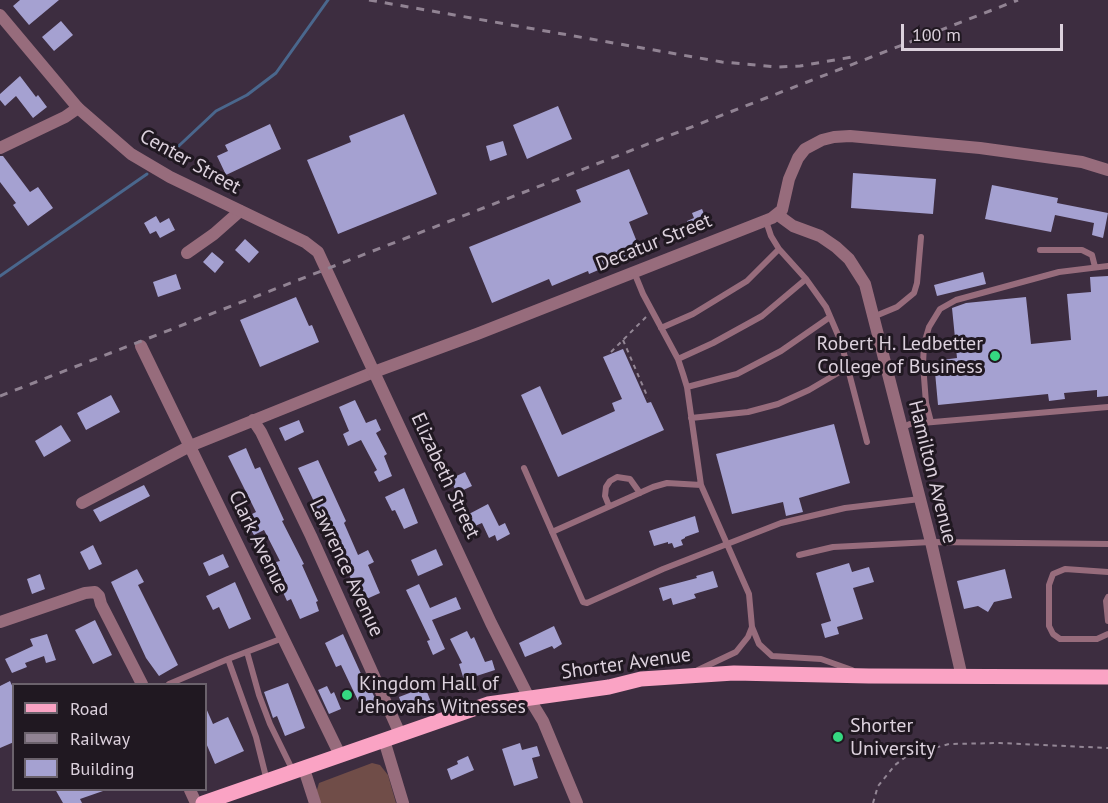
<!DOCTYPE html>
<html>
<head>
<meta charset="utf-8">
<style>
	body { margin:0 }
	#map { position:relative; width:1108px; height:803px; overflow:hidden; background:#3d2d40; font-family:"PT Sans",sans-serif }
	canvas { display:block }
	.legend { position:absolute; left:12px; top:683px; width:195px; height:108px; box-sizing:border-box; background:#201821; border:2px solid #6b626c; margin:0; padding:8px 10px; list-style:none; font-size:18px; color:#dcd1dd }
	.legend li { display:flex; align-items:center; gap:12px; height:30px }
	.legend b { width:30px; border:2px solid #6b626c }
	.scale { position:absolute; left:901px; top:24px; width:162px; height:27px; box-sizing:border-box; border:3px solid #dcd1dd; border-top:0; padding-left:8px; font-size:18px; line-height:21px; white-space:nowrap; color:#dcd1dd; -webkit-text-stroke:4px #201821; paint-order:stroke }
</style>
</head>
<body>
<div id="map">
<canvas width="1108" height="803"></canvas>
<ul class="legend">
<li><b style="height:8px;background:#faa3c4"></b>Road</li>
<li><b style="height:8px;background:#918393"></b>Railway</li>
<li><b style="height:16px;background:#a5a1d1"></b>Building</li>
</ul>
<div class="scale">100 m</div>
</div>
<script>
const ctx = document.querySelector('canvas').getContext('2d');
ctx.lineJoin = 'round';
function paint(path, color) { ctx.fillStyle = color; ctx.fill(path, 'evenodd'); }
const shape = rows => new Path2D(rows.map(r => 'M' + r).join(''));
function strokePath(path, color, width, dash) { ctx.strokeStyle = color; ctx.lineWidth = width; ctx.lineCap = dash ? 'butt' : 'round'; ctx.setLineDash(dash || []); ctx.stroke(path); }
function write(font, color, halo, rows, align = 'center') {
  ctx.font = font + ' "PT Sans",sans-serif'; ctx.lineWidth = 6; ctx.setLineDash([]); ctx.textBaseline = 'middle'; ctx.strokeStyle = halo; ctx.fillStyle = color; for (const [text, x, y, turn = 0] of rows) {
    ctx.save(); ctx.translate(x, y); ctx.rotate((+turn || 0) * Math.PI / 180); ctx.textAlign = isNaN(turn) ? turn : align; if (halo) ctx.strokeText(text, 0, 0); ctx.fillText(text, 0, 0); ctx.restore();
  }
}
paint(shape([
	[372,763,380,765,388,775,396,803,319,803,316,793,319,783]
]), '#704d48');
strokePath(shape([
	[167,157,216,111,247,95,276,73,328,0],
	[0,276,147,174]
]), '#4a678d', 3);
paint(shape([
	[20,0,59,0,29,25,13,6],
	[61,21,73,35,54,51,42,37],
	[20,76,36,97,38,95,47,107,33,118,16,96,5,106,0,100,0,94],
	[558,106,572,139,527,159,513,125],
	[404,114,437,194,338,234,307,160,351,142,349,136],
	[270,124,281,149,226,175,217,156,228,151,225,145],
	[503,141,507,155,490,161,486,146],
	[0,156,3,156,30,192,38,187,53,208,28,226,13,205,16,203,0,182],
	[629,169,648,214,629,222,641,252,589,274,588,271,552,286,549,279,492,303,469,247,581,202,576,190],
	[853,173,936,179,933,214,851,208],
	[992,185,1058,198,1057,203,1108,213,1103,238,1092,235,1094,223,1055,215,1051,232,985,219],
	[702,209,709,226,699,231,698,227,691,230,687,221,694,218,692,213],
	[156,216,160,223,169,218,175,230,160,238,156,231,150,234,144,223],
	[245,239,259,252,249,263,235,250],
	[212,252,224,262,215,273,203,262],
	[983,272,986,284,937,296,934,285],
	[176,274,181,289,158,297,153,282],
	[1108,276,1108,396,1097,397,1097,390,1064,393,1065,399,1049,401,1048,394,938,405,934,361,957,358,952,308,966,303,1026,297,1031,344,1071,340,1067,294,1091,292,1090,277],
	[296,297,309,326,312,325,319,342,260,367,240,320],
	[623,349,647,403,651,402,664,430,558,477,521,395,540,386,562,435,615,411,612,403,622,399,603,357],
	[111,395,120,412,86,430,77,413],
	[355,400,366,423,376,419,381,430,376,433,387,454,384,456,392,476,379,482,374,472,377,470,361,440,348,446,343,434,349,431,339,407],
	[299,420,304,432,285,441,279,428],
	[834,424,850,483,799,498,803,512,786,516,783,502,732,514,716,454],
	[61,425,71,441,44,457,35,441],
	[246,448,255,469,260,467,268,485,284,520,282,521,304,564,302,565,318,601,316,602,319,611,300,619,291,599,287,601,281,588,287,586,276,562,280,561,264,530,254,535,244,518,256,512,228,456],
	[318,460,346,521,344,523,358,555,368,550,374,562,368,565,380,593,362,601,343,563,346,561,332,529,328,531,298,468],
	[465,472,472,486,457,493,450,479],
	[144,485,150,496,100,522,93,510],
	[404,488,418,523,404,529,395,510,392,511,385,497],
	[488,504,499,526,505,523,510,534,497,541,495,535,489,538,482,523,475,526,469,514],
	[695,516,699,532,685,537,685,538,681,540,683,545,674,548,672,543,668,544,668,542,654,546,649,531],
	[93,545,102,564,89,570,80,552],
	[436,549,443,565,418,576,411,560],
	[223,554,229,567,209,576,203,563],
	[849,563,852,572,869,567,874,582,853,588,863,619,837,627,839,634,825,638,821,624,831,621,816,573],
	[137,569,144,582,138,585,178,665,159,676,146,658,111,582],
	[1005,569,1012,598,994,602,988,612,978,606,964,609,957,581],
	[713,571,718,587,694,594,696,598,673,605,671,598,663,601,659,588,697,578,696,576],
	[40,574,45,589,32,594,27,579],
	[235,582,251,619,229,629,219,607,213,610,206,596],
	[419,584,430,608,456,597,461,609,432,620,445,649,433,655,427,641,430,640,406,590],
	[95,620,112,655,93,664,75,630],
	[554,626,562,644,554,649,552,646,525,657,519,643],
	[467,631,471,639,474,637,485,662,492,660,495,670,464,680,459,664,462,663,450,639],
	[47,634,56,660,46,663,44,656,25,663,27,667,12,673,5,659,33,646,30,639],
	[343,634,362,676,364,676,376,700,361,707,341,665,336,667,325,643],
	[10,681,14,690,14,742,0,748,0,686],
	[288,683,305,728,285,736,277,716,273,718,264,692],
	[327,686,331,694,334,692,341,709,329,714,318,690],
	[425,687,431,702,404,712,399,697],
	[206,708,213,724,228,717,244,751,215,764,206,743],
	[520,743,522,750,537,746,540,756,532,758,538,778,514,786,502,749],
	[468,756,474,770,451,780,447,769,458,764,457,761],
	[55,789,102,789,103,791,80,799,82,803,63,803]
]), '#a5a1d1');
strokePath(shape([
	[623,340,648,398],
	[611,352,646,317],
	[873,803,878,786,895,765,908,755,949,744,1000,743,1108,748]
]), '#938695', 2, [4.5, 4.5]);
strokePath(shape([
	[766,221,771,236,779,249,806,279,826,307,841,342,867,442],
	[1040,250,1082,250,1092,255,1095,267],
	[634,272,643,294,678,359,683,374,687,387,701,485,749,594,752,627,759,644,772,656,821,659,852,670],
	[873,317,897,307,914,293,917,283,921,237],
	[661,328,693,314,747,281,779,249],
	[678,359,713,343,762,316,806,279],
	[687,387,737,374,756,364,781,351,830,317],
	[691,418,748,412,778,404,809,390,848,367],
	[931,422,926,403,923,364,924,344,929,327,940,309,956,300,1059,272,1108,266],
	[901,428,910,424,1108,407],
	[524,468,583,602,587,603,663,569,781,523,845,508,920,499],
	[609,506,605,496,606,487,610,481,617,477,630,479,640,493],
	[552,532,653,487,667,483,701,485],
	[799,555,833,547,931,542,1108,544],
	[1108,572,1065,569,1053,574,1049,585,1049,626,1053,634,1060,639,1097,639,1108,634],
	[1108,597,1106,601,1108,621],
	[247,652,259,695,270,724,293,771],
	[228,659,256,737,267,781],
	[698,670,736,652,748,637,752,627],
	[169,684,228,659,283,638]
]), '#976c7c', 6);
strokePath(shape([
	[0,148,65,117,78,108],
	[778,215,793,226,820,236,836,247,849,259,865,284,931,542,962,677],
	[187,253,214,234,240,211],
	[141,346,340,755],
	[253,420,261,432,311,536,400,734],
	[82,503,190,446,374,372,477,334,772,218,782,210,789,179,798,158,805,149,822,140,834,137,850,136,980,148,1082,162,1108,170],
	[0,622,85,593,95,592,99,596,101,604,142,684],
	[529,698,543,721,577,803],
	[384,740,403,803],
	[304,769,315,803],
	[190,790,196,803]
]), '#976c7c', 12);
strokePath(shape([
	[0,15,78,108,131,154,170,177,305,242,318,252,491,623,529,698]
]), '#976c7c', 12);
strokePath(shape([
	[203,803,488,704,609,687,641,679,734,673,869,676,1108,677]
]), '#faa3c4', 15);
strokePath(shape([
	[369,0,722,62,778,67,800,66,858,56],
	[0,396,1018,0]
]), '#918393', 3, [8, 8]);
for (const [x, y, r, color] of [
	[995,356,6,"#35d881"],
	[347,695,6,"#35d881"],
	[838,737,6,"#35d881"]
]) { const dot = new Path2D(); dot.arc(x, y, r, 0, 2 * Math.PI); ctx.fillStyle = color; ctx.fill(dot); strokePath(dot, '#201821', 2); }
write('20px', '#dcd1dd', '#201821', [
	["Center Street",190,162,29],
	["Decatur Street",654,243,-22],
	["Hamilton Avenue",932,472,76],
	["Elizabeth Street",445,476,65],
	["Clark Avenue",258,542,64],
	["Lawrence Avenue",346,568,65],
	["Shorter Avenue",626,664,-8]
]);
write('20px', '#dcd1dd', '#201821', [
	["Robert H. Ledbetter",983,344,"right"],
	["College of Business",983,367,"right"],
	["Kingdom Hall of",359,684],
	["Jehovahs Witnesses",359,707],
	["Shorter",850,726],
	["University",850,749]
], 'left');
</script>
</body>
</html>
